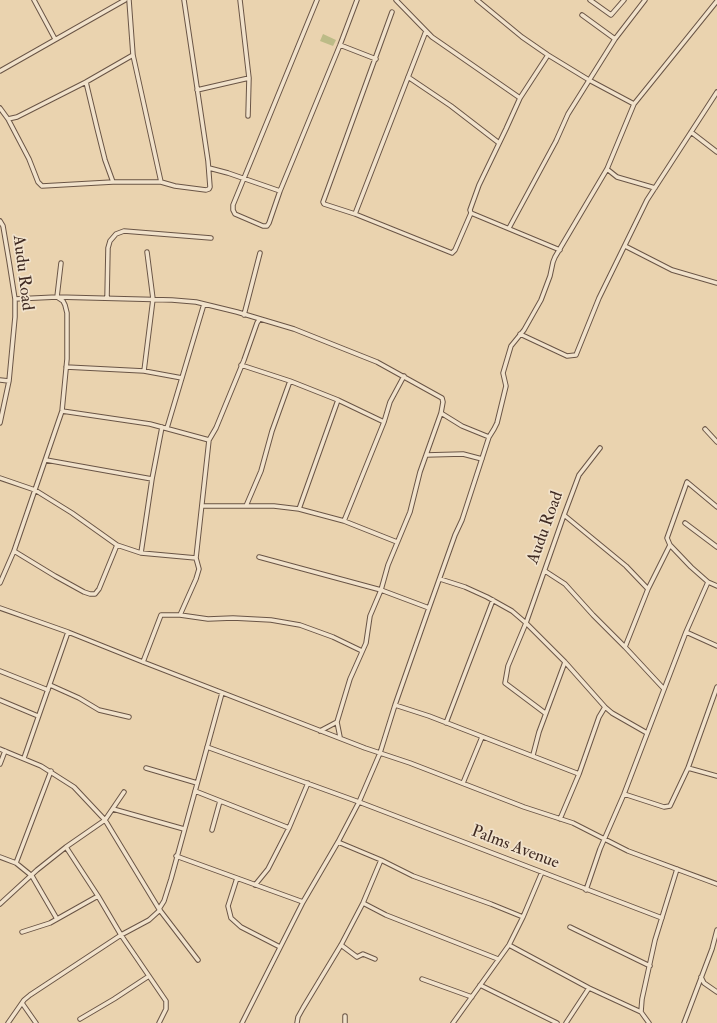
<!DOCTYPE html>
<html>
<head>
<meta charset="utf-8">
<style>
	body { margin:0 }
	canvas { display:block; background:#ead3af }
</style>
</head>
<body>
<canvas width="717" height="1023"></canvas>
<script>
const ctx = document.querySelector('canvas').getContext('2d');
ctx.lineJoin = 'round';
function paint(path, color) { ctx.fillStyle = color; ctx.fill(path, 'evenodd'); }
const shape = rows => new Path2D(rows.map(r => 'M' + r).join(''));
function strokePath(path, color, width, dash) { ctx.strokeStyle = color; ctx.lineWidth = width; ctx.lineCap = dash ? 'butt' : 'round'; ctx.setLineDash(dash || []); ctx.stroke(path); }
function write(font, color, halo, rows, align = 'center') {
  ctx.font = font + ' "IM FELL Double Pica",serif'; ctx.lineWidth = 3.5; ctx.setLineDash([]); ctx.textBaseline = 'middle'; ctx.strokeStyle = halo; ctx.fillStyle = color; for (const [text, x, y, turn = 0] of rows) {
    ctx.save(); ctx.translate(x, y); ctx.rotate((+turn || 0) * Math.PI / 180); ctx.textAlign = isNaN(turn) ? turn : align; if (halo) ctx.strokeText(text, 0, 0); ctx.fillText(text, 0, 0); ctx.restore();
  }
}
paint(shape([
	[323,34,336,40,333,46,320,41]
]), '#bcbb87');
const street = shape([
	[34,0,55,39],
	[129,0,133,55,161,182],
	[240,0,249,78,248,116],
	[317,0,233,205,233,210,235,214,263,226,267,226,269,223,280,191,340,45,357,0],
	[396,0,432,37,520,98],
	[477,0,522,37,548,55,589,80,634,104],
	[590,0,611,15,624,0],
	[392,12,323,202,324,204,355,214,452,253,455,250,471,213],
	[582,15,615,39],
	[340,45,376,59],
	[548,55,520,98,506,129,479,185,470,210,471,213,560,250],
	[0,71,125,0],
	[408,77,451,106,499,143],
	[86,82,97,128,105,160,113,182],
	[197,90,249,78],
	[0,108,8,119,29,159,38,182,42,186,113,182,161,182,175,186,206,190,209,189,210,187,208,161,184,0],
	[8,119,17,117,86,82,133,55],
	[691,132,717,152],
	[209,168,228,173,280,191],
	[607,169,617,177,655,188],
	[355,214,426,31],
	[0,221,3,226,9,261,15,299,15,317,9,381,0,423],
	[509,228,556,141,568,114,615,39,645,0],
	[625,246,672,270,717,283],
	[61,263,57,297,172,300,196,302,237,312,294,329,377,362,442,398,443,402,441,413,420,472,410,512,388,565,381,590,429,608],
	[107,298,108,248,110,241,116,234,124,231,211,238],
	[244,315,260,253],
	[520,334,567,356,576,355,599,298,647,200,717,92],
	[241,365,290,381,338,400,384,422],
	[66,367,144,371,182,378],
	[144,371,153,299,147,252],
	[0,380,9,381],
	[62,411,150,424,209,440],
	[441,413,462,426,489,437],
	[167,428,204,304],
	[705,429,717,442],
	[426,455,463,454,482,459],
	[46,460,152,479],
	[0,478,35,490,72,513,117,545,141,553,196,558],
	[202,506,274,506,299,509,344,521,397,542],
	[246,506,261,471,272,431,290,381],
	[717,507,687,482,667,538,670,545,691,567,708,582,717,586],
	[299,509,338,400],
	[564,515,626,566,648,589],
	[344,521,384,422,390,402,404,376],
	[685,523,717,547],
	[14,551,55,576,84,592,90,594,95,594,99,589,117,545],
	[141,553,152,479,162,427],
	[259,557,381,590,370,616,366,643,350,679,337,722,340,737],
	[545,571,565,584,593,615,625,647,664,689],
	[440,579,465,587,487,597,512,611,526,623,565,662,605,707,612,713,647,733],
	[0,583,14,551,62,411,67,359,67,313,65,305,63,301,57,297,15,299],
	[0,608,68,632,143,662,365,748,410,763,524,807,573,823,628,851,717,884],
	[180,615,196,579,199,569,196,558,209,440,216,428,244,360,257,323,259,320],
	[686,632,717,646],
	[625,647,648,589,670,545],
	[143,662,161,615,180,615,208,619,233,618,271,620,300,625,333,637,362,651],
	[0,671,48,690],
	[50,685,79,698,99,710,129,717],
	[0,700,38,716],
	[395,705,429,716,579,774],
	[545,713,505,683,508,666,526,623,564,515,579,475,600,448],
	[446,723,493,600],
	[320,731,337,722],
	[207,747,359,802,662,918],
	[0,749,41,766,74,787,105,820,159,909,198,960],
	[533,755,539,732,565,662],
	[24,758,68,632],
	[0,764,5,751],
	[146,768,197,783],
	[688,768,717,776],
	[463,783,482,737],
	[195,791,289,828],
	[624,794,664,807,670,806,688,768,717,687],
	[113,809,184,829],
	[560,819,579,774,599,717,605,707],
	[212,830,220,801],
	[338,842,381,860,413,876,491,904,523,917],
	[66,847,98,896,121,935,166,1001,166,1009,159,1023],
	[176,856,303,902],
	[0,857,16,863,32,876,57,919],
	[16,863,51,771],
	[237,878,228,906,231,918,241,927,280,947],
	[255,885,268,869,289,828,308,783],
	[586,890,600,849,624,794,686,632,708,582],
	[363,903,386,915,498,959],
	[0,904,37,870,66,847,105,820,124,792],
	[570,927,650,966],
	[22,932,50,923,98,896],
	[341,945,357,957,363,954,375,959],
	[509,945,589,988,641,1012],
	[701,977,704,983,717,992],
	[422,979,472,997],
	[480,985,557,1023],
	[22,1003,36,1023],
	[80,1019,114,999,149,976],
	[8,1023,24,1000,30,995,121,935,149,920,160,910,159,909,164,901,171,879,222,693],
	[242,1023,303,902,338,842,359,802,380,753,395,705,429,608,455,535,462,520,489,437,494,429,497,423,506,386,503,373,511,346,524,330,541,300,550,276,553,262,555,257,607,169,634,104,717,1],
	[297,1023,298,1017,303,1008,341,945,363,903,381,860],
	[345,1023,345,1016],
	[453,1023,509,945,523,917,542,872],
	[566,1023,589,988],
	[649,1023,641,1012,642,999,655,940,677,869],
	[684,1023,712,949,717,930]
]);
strokePath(street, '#6a5546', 5.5);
strokePath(street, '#f1e2cb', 3.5);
write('17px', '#402b23', '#f1e2cb', [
	["Audu Road",22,273,83],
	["Audu Road",546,528,-70],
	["Palms Avenue",515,848,21]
]);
</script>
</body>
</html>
